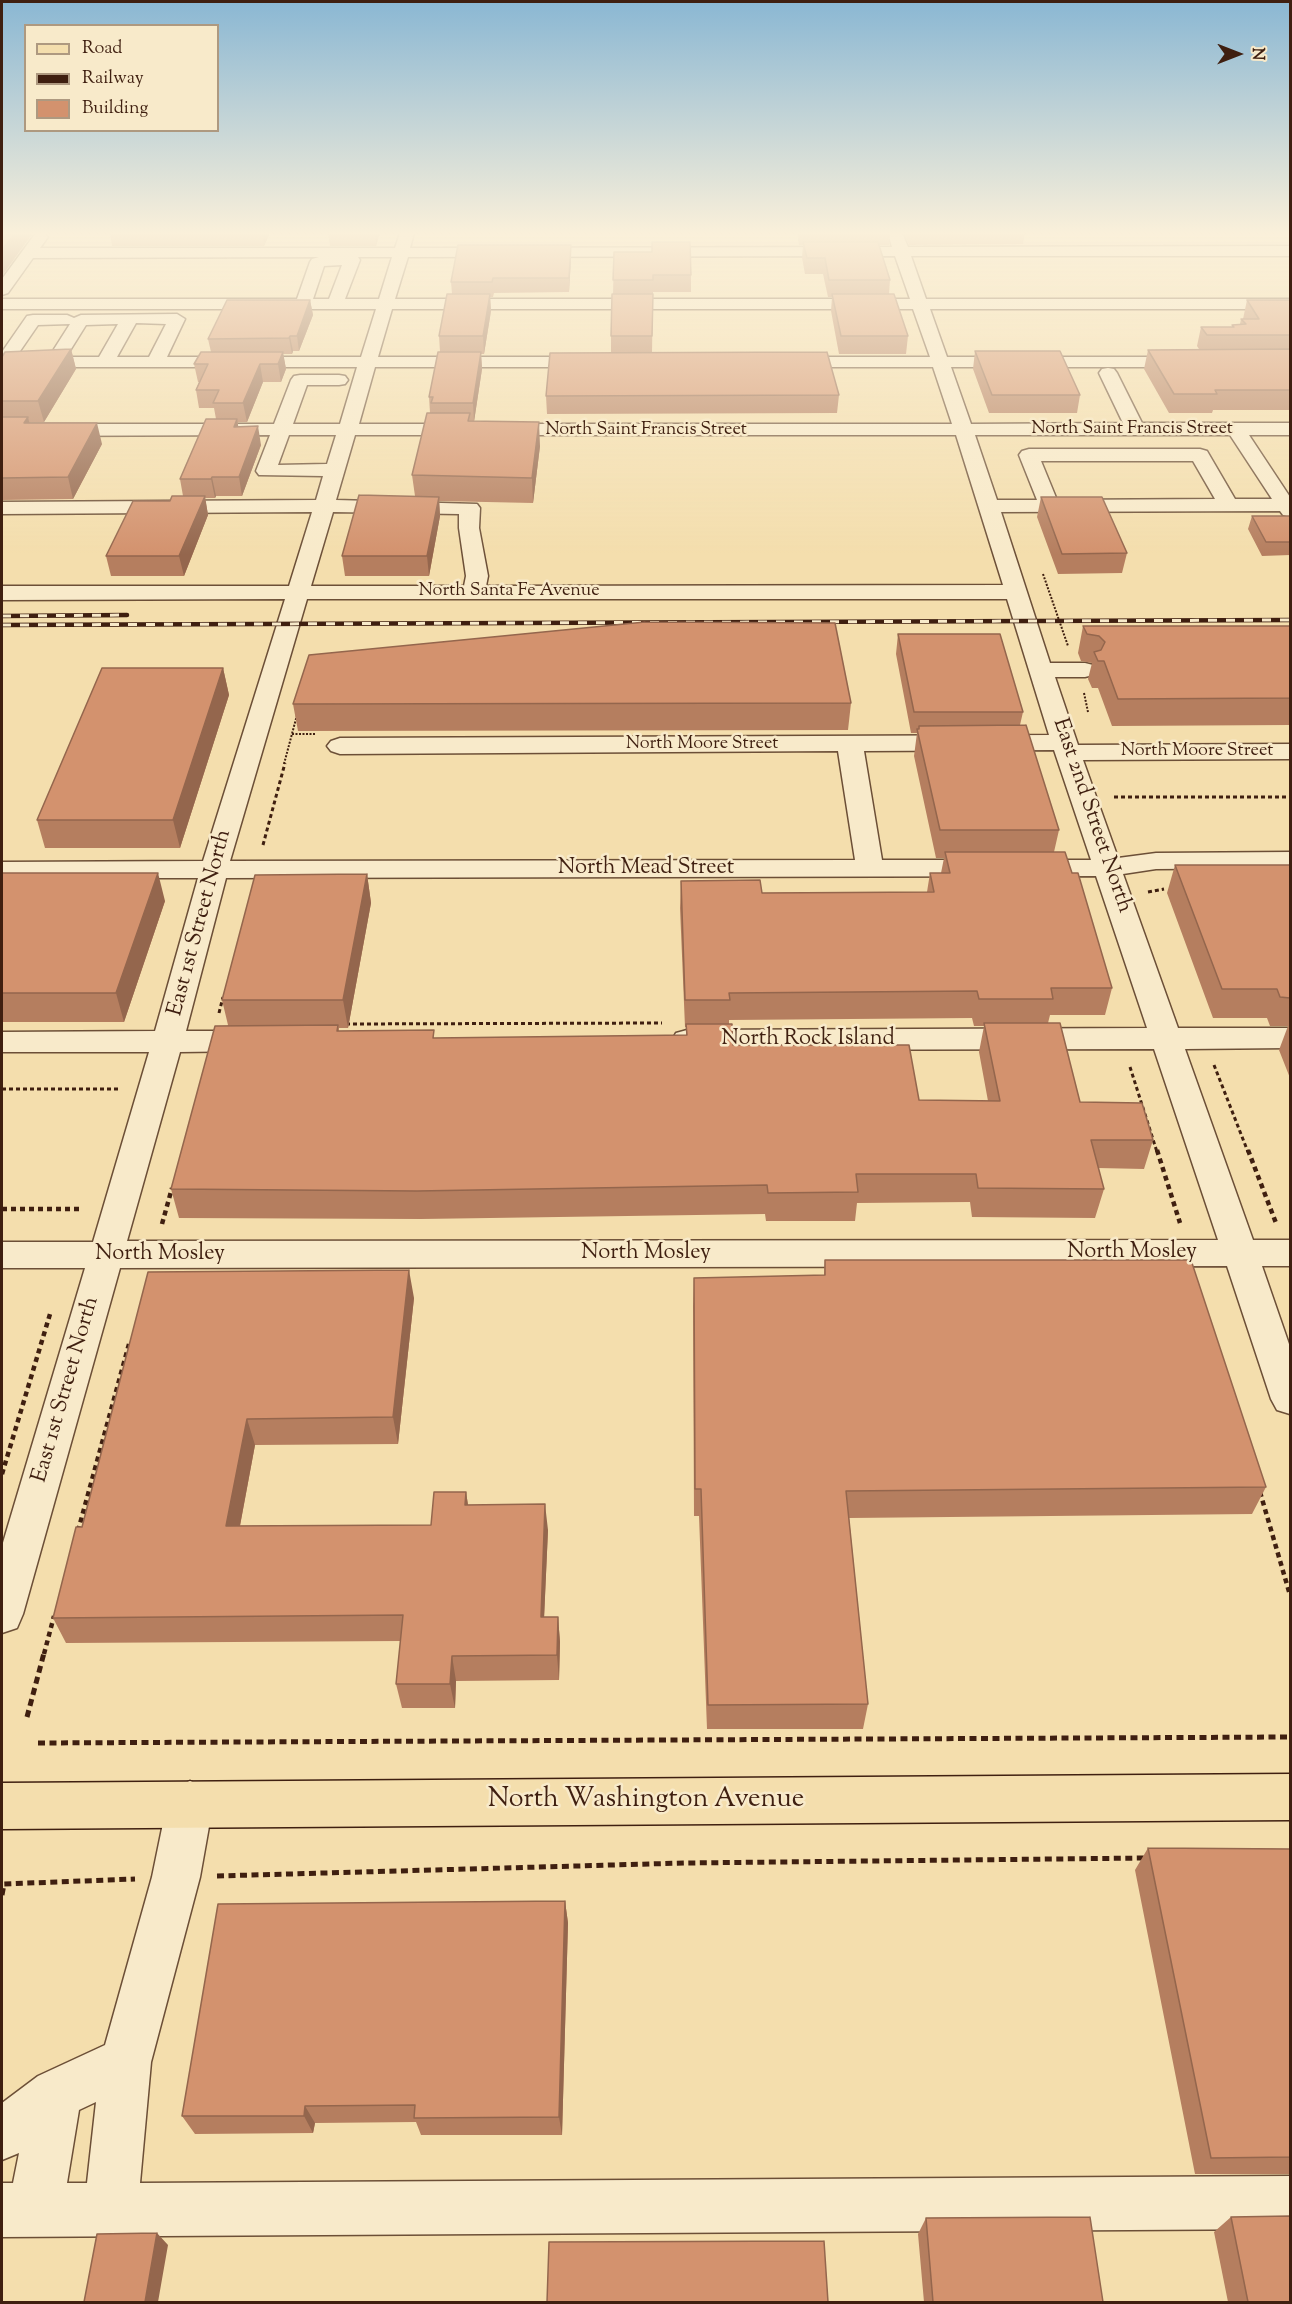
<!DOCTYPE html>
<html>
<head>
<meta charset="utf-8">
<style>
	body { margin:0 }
	#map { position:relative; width:1292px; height:2304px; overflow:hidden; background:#f4dead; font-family:"Sorts Mill Goudy",serif }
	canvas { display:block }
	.frame { position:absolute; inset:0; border:3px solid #3f1f10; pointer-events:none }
	.legend { position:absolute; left:24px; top:24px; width:195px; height:108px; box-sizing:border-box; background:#f8eaca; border:2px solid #ae9980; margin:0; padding:8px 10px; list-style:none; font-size:18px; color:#3f1f10 }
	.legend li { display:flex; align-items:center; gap:12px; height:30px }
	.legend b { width:30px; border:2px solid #ae9980 }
	.north { position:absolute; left:1208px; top:24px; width:60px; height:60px; -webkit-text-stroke:4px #f8eaca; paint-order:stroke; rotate:90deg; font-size:16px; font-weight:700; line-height:24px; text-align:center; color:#3f1f10 }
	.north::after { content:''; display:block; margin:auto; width:21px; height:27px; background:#3f1f10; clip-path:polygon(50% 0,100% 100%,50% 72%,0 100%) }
</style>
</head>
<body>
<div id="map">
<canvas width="1292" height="2304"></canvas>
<div class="frame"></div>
<ul class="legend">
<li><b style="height:8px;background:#f4dead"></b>Road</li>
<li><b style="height:8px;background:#3f1f10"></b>Railway</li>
<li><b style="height:16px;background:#d3926e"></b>Building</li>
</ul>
<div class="north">N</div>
</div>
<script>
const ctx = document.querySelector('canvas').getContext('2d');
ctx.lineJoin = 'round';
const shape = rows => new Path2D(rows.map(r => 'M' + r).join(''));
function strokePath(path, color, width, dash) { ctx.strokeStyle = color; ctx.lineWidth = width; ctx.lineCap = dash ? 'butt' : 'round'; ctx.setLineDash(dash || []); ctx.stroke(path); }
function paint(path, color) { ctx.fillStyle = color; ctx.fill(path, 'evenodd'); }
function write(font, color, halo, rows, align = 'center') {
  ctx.font = font + ' "Sorts Mill Goudy",serif'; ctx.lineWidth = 5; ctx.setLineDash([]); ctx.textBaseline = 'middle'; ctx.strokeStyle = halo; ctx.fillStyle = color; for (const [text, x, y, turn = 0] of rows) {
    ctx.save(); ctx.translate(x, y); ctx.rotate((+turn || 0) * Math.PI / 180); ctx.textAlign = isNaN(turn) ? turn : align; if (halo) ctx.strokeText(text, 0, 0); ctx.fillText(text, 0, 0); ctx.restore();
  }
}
const minor = shape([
	[39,233,45,234,48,237,40,248,395,248,400,233,414,233,410,248,892,247,888,233,902,233,908,247,1290,246,1290,256,911,256,926,299,1290,299,1290,309,930,309,947,357,1191,357,1197,358,1200,362,1197,366,1191,367,951,367,971,424,1123,423,1099,373,1102,369,1108,368,1114,369,1117,373,1142,423,1290,423,1290,435,1249,435,1290,497,1290,517,1283,515,1280,511,1001,512,1050,663,1085,663,1093,665,1097,670,1093,675,1085,677,1055,677,1078,745,1290,744,1290,759,1083,760,1118,858,1156,853,1290,852,1290,868,1156,869,1123,874,1178,1028,1290,1028,1290,1048,1185,1049,1253,1240,1290,1240,1290,1266,1262,1266,1290,1347,1290,1414,1277,1410,1271,1399,1227,1266,120,1268,23,1614,17,1628,2,1633,2,1546,85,1268,2,1268,2,1242,93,1242,149,1052,2,1052,2,1032,155,1031,198,878,2,878,2,862,203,861,285,599,2,600,2,586,289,586,312,512,2,514,2,502,316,500,323,476,259,475,256,471,270,435,2,436,2,424,274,424,291,380,294,376,300,375,339,375,345,376,348,380,345,384,339,385,307,385,293,424,340,424,357,367,2,367,2,352,27,316,33,315,67,315,74,318,81,315,177,314,185,319,167,357,361,357,376,309,2,309,2,299,297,299,310,262,312,259,319,257,33,258,8,293,2,295,2,279,35,234,39,233],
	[895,256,910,299,395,299,408,257,895,256],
	[358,257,392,257,379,299,345,299,360,260,358,257],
	[342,265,329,299,313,299,324,266,342,265],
	[392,309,913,309,930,357,786,357,780,358,777,362,780,366,786,367,933,367,952,424,359,424,375,367,594,367,600,366,603,362,600,358,594,357,378,357,392,309],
	[136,323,166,324,149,357,117,357,136,323],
	[70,324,49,357,16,357,38,325,70,324],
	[118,324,99,357,66,357,86,325,118,324],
	[289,435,336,435,327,464,278,465,289,435],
	[355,435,956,435,1003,585,486,586,488,576,479,528,480,508,477,504,336,500,355,435],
	[975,435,1230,435,1272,499,1235,499,1207,451,1200,449,1029,449,1022,451,1019,455,1037,500,997,500,975,435],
	[1041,461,1193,461,1215,499,1057,500,1041,461],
	[333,512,459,514,459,528,466,576,464,586,311,586,333,512],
	[307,599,1007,599,1049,735,340,738,331,741,327,746,331,751,340,754,838,751,855,860,230,861,307,599],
	[1054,750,1091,860,882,860,864,751,1054,750],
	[1096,876,1147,1028,687,1030,676,1033,672,1040,676,1047,687,1050,1154,1049,1218,1240,127,1241,180,1052,255,1051,266,1048,270,1041,266,1034,255,1031,186,1031,226,878,1096,876],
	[190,1781,206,1788,213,1804,200,1877,151,2062,140,2183,1290,2176,1290,2229,2,2237,2,2183,13,2183,19,2153,2,2160,2,2103,38,2076,105,2045,152,1877,167,1804,174,1788,190,1781],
	[96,2102,87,2183,67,2183,79,2110,96,2102]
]);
const major = shape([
	[1290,1774,1290,1820,2,1829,2,1783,1290,1774]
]);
strokePath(minor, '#6c4f37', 3);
strokePath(major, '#3f1f10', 3);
strokePath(shape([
	[1043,574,1068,646],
	[1084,693,1088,712],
	[292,734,315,734],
	[284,764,297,715]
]), '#3f1f10', 2, [2, 1.5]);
strokePath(shape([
	[1114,797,1290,797],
	[263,845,285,763],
	[1148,892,1164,889],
	[219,1013,223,997],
	[346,1024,662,1023],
	[1214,1065,1248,1152],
	[1130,1067,1157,1152],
	[2,1089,119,1089]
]), '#3f1f10', 3, [4, 3]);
strokePath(shape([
	[1157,1150,1180,1223],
	[1248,1150,1276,1223],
	[2,1209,83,1209],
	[162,1224,172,1188],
	[2,1474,50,1314],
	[1260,1492,1290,1595],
	[78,1531,129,1344],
	[44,1654,54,1616]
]), '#3f1f10', 4.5, [5, 4]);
strokePath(shape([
	[27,1717,44,1653],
	[38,1743,1290,1737],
	[217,1876,684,1863,1146,1858],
	[2,1895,4,1884,135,1879]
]), '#3f1f10', 5, [7, 4.5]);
paint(minor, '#f8eaca');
paint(major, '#f4dead');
const rail = shape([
	[2,616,127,615],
	[2,625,1290,620]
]);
strokePath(rail, '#3f1f10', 4.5);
strokePath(rail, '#f8eaca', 3, [9]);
paint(shape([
	[110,233,270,233,264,246,112,246],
	[328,233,380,233,376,246,330,246],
	[797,233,890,233,889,245,879,245,890,280,889,294,908,336,906,354,839,354,831,311,832,297,828,297,823,274,805,274,802,258,803,245,799,245],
	[903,233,1025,233,1023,244,909,245],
	[571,245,571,259,569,292,494,293,493,297,490,297,491,311,484,354,481,354,482,369,474,421,540,446,533,503,439,501,440,516,429,576,345,576,342,556,415,496,412,475,430,413,429,397,440,352,439,336,452,294,451,282],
	[614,252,691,275,691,292,653,292,652,353,839,395,837,413,547,414,546,396,611,353,611,336,613,294],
	[310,300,313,315,299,351,293,351,292,354,283,354,286,369,281,382,263,382,247,422,238,422,238,426,261,445,242,496,216,496,215,498,205,498,208,515,184,576,111,576,106,556,170,501,183,496,180,479,216,419,214,408,199,408,196,390,199,382,198,382,194,364,211,352,208,339],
	[1247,300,1290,300,1290,410,1213,410,1212,413,1169,413,1144,369,1148,350,1199,349,1197,346,1201,327,1232,327,1232,325,1240,324,1241,319,1243,319],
	[71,349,76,369,44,422,29,422,30,423,102,444,73,499,2,500,2,357],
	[975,351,1080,395,1077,413,989,413,973,369],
	[1041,497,1127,553,1122,573,1058,574,1037,517],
	[1252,516,1290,516,1290,555,1262,556,1248,529],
	[1083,626,1290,626,1290,725,1112,726,1098,688,1092,688,1088,679,1092,663,1081,661,1078,653],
	[898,634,1023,712,1020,725,1059,830,1054,852,1072,873,1112,988,1105,1015,1050,1015,1048,1023,1080,1102,1153,1140,1144,1169,1098,1168,1104,1189,1095,1218,972,1217,970,1202,857,1203,855,1221,766,1221,765,1214,421,1219,179,1218,171,1189,228,1025,222,1000,367,874,371,903,348,1028,339,1028,339,1031,435,1038,686,1035,686,1027,685,1027,680,908,681,881,762,893,927,892,930,873,941,873,944,858,936,858,914,756,917,733,911,733,896,654],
	[972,1018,974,1026,984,1026,979,1052,988,1101,919,1100,733,1045,729,1024,729,1020],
	[223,668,229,695,180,848,45,848,37,820],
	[851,703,848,730,298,731,293,704],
	[1175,865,1290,865,1290,1078,1279,1050,1288,1026,1270,1026,1267,1018,1213,1018,1167,893],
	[2,873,165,901,124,1022,2,1022],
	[825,1260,1266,1487,1252,1514,849,1518,868,1704,863,1729,707,1729,699,1516,694,1516,693,1306,694,1278,824,1275],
	[414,1298,398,1444,255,1445,240,1526,431,1525,466,1492,468,1505,548,1530,544,1617,558,1617,560,1642,559,1680,456,1681,455,1708,402,1708,396,1684,401,1641,66,1643,53,1618,82,1527],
	[1148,1848,1290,1849,1290,2174,1195,2174,1135,1870],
	[565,1901,568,1923,562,2135,421,2135,416,2122,315,2123,313,2133,195,2134,182,2116],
	[1231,2217,1290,2302,1228,2302,1214,2232],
	[926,2218,1103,2302,924,2302,918,2234]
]), '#b57e5f');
paint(shape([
	[15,233,33,233,2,276,2,250],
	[262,233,270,233,264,246],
	[375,233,380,233,376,246],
	[571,245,571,259,569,292,569,278],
	[490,294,491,311,484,354,483,336],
	[310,300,313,315,299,351,297,336],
	[290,336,293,351,292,354,289,338],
	[71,349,76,369,44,422,38,401],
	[283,352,286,369,281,382,278,364],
	[481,352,482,369,474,422,473,403],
	[260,364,263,382,247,422,243,403],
	[28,417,33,438,24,423],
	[237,419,240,437,234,427],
	[539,422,540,446,533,503,532,478],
	[97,423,102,444,73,499,68,477],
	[258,426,261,445,242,496,239,477],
	[212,477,216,496,215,498,211,479],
	[205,496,208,515,184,576,179,556],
	[439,497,440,516,429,576,427,556],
	[223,668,229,695,180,848,173,820],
	[158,873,165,901,124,1022,116,993],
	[367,874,371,903,348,1028,343,1000],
	[409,1270,414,1298,398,1444,393,1417],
	[247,1419,255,1445,235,1552,226,1526],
	[466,1492,470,1518,465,1505],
	[545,1504,548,1530,543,1642,541,1617],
	[558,1617,560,1642,559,1680,557,1655],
	[452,1656,456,1681,455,1708,450,1684],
	[565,1901,568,1923,562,2135,559,2117],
	[305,2106,315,2123,313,2133,304,2116],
	[157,2233,168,2245,158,2302,145,2302]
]), '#94664d');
const building = shape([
	[2,233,15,233,2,250,2,233],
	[652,242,690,242,691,275,653,275,653,280,613,280,614,252,652,252,652,242],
	[803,242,878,242,890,280,829,280,825,258,807,258,803,242],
	[458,245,571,245,569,278,493,278,492,282,451,282,458,245],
	[447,294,490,294,483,336,439,336,447,294],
	[612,294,653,294,652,336,611,336,612,294],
	[832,294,894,294,908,336,841,336,832,294],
	[227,300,310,300,297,336,290,336,289,338,208,339,227,300],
	[1247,300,1290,300,1290,335,1207,335,1201,327,1234,327,1232,325,1246,324,1241,319,1259,319,1247,300],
	[71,349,38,401,2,401,2,357,5,352,71,349],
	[1290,349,1290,390,1215,390,1217,394,1174,394,1148,350,1290,349],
	[975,351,1060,351,1080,395,992,395,975,351],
	[201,352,283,352,278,364,260,364,243,403,213,403,219,390,196,390,208,364,194,364,201,352],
	[438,352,481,352,473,403,431,403,433,397,429,397,438,352],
	[827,352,839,395,546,396,550,353,827,352],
	[427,413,470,413,468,421,539,422,532,478,412,475,427,413],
	[2,417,28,417,24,423,97,423,68,477,2,478,2,417],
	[206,419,237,419,234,427,258,426,239,477,212,477,211,479,180,479,206,419],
	[359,495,439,497,427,556,342,556,359,495],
	[172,496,205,496,179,556,106,556,133,501,170,501,172,496],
	[1041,497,1102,497,1127,553,1062,554,1041,497],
	[1252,516,1290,516,1290,542,1266,542,1252,516],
	[645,622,835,623,851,703,293,704,309,655,645,622],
	[1083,626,1290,626,1290,698,1118,699,1104,661,1098,661,1094,652,1101,650,1105,642,1099,636,1087,634,1083,626],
	[898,634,1000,634,1023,712,914,712,898,634],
	[102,668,223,668,173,820,37,820,102,668],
	[1026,725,1059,830,940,830,917,729,919,729,919,726,1026,725],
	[945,852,1065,852,1072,873,1078,873,1112,988,1051,988,1053,999,979,999,977,991,729,993,730,1000,685,1000,681,881,760,880,762,893,934,892,930,873,950,873,945,852],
	[1175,865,1290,865,1290,998,1280,997,1277,989,1222,989,1175,865],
	[2,873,158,873,116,993,2,993,2,873],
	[367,874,343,1000,222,1000,255,875,367,874],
	[984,1023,1060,1023,1080,1102,1142,1103,1153,1140,1091,1140,1104,1189,978,1188,976,1174,856,1174,858,1192,768,1193,767,1185,417,1191,171,1189,215,1026,338,1025,337,1031,434,1030,433,1038,687,1035,686,1024,732,1024,733,1045,909,1045,919,1100,1000,1101,984,1023],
	[825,1260,1191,1260,1266,1487,846,1491,868,1704,708,1705,701,1489,695,1489,694,1278,825,1275,825,1260],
	[409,1270,393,1417,247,1419,226,1526,431,1525,434,1492,466,1492,465,1505,545,1504,541,1617,558,1617,557,1655,452,1656,450,1684,396,1684,403,1615,53,1618,76,1527,82,1527,148,1272,409,1270],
	[1148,1848,1290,1849,1290,2157,1211,2158,1148,1848],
	[565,1901,559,2117,414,2118,415,2105,305,2106,304,2116,182,2116,218,1904,565,1901],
	[1290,2216,1290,2302,1248,2302,1231,2217,1290,2216],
	[1090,2217,1103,2302,933,2302,926,2218,1090,2217],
	[157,2233,145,2302,84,2302,97,2234,157,2233],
	[824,2241,828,2302,547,2302,549,2242,824,2241]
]);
paint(building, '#d3926e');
strokePath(building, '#94664d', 1.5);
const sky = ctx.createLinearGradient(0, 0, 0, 555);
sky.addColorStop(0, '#8ab7d3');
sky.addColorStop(0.42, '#faf0da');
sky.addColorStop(1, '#faf0da00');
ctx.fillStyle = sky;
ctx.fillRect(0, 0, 1292, 555);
write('18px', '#3f1f10', '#f8eaca', [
	["North Saint Francis Street",1132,430],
	["North Saint Francis Street",646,431],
	["North Santa Fe Avenue",509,592],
	["North Moore Street",702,745],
	["North Moore Street",1197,752]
]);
write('22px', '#3f1f10', '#f8eaca', [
	["East 2nd Street North",1091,816,71],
	["North Mead Street",646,869],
	["East 1st Street North",201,923,-75],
	["North Rock Island",808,1040],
	["North Mosley",1132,1253],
	["North Mosley",646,1254],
	["North Mosley",160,1255],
	["East 1st Street North",67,1390,-74]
]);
write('27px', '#3f1f10', '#f8eaca', [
	["North Washington Avenue",646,1801]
]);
</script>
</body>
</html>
